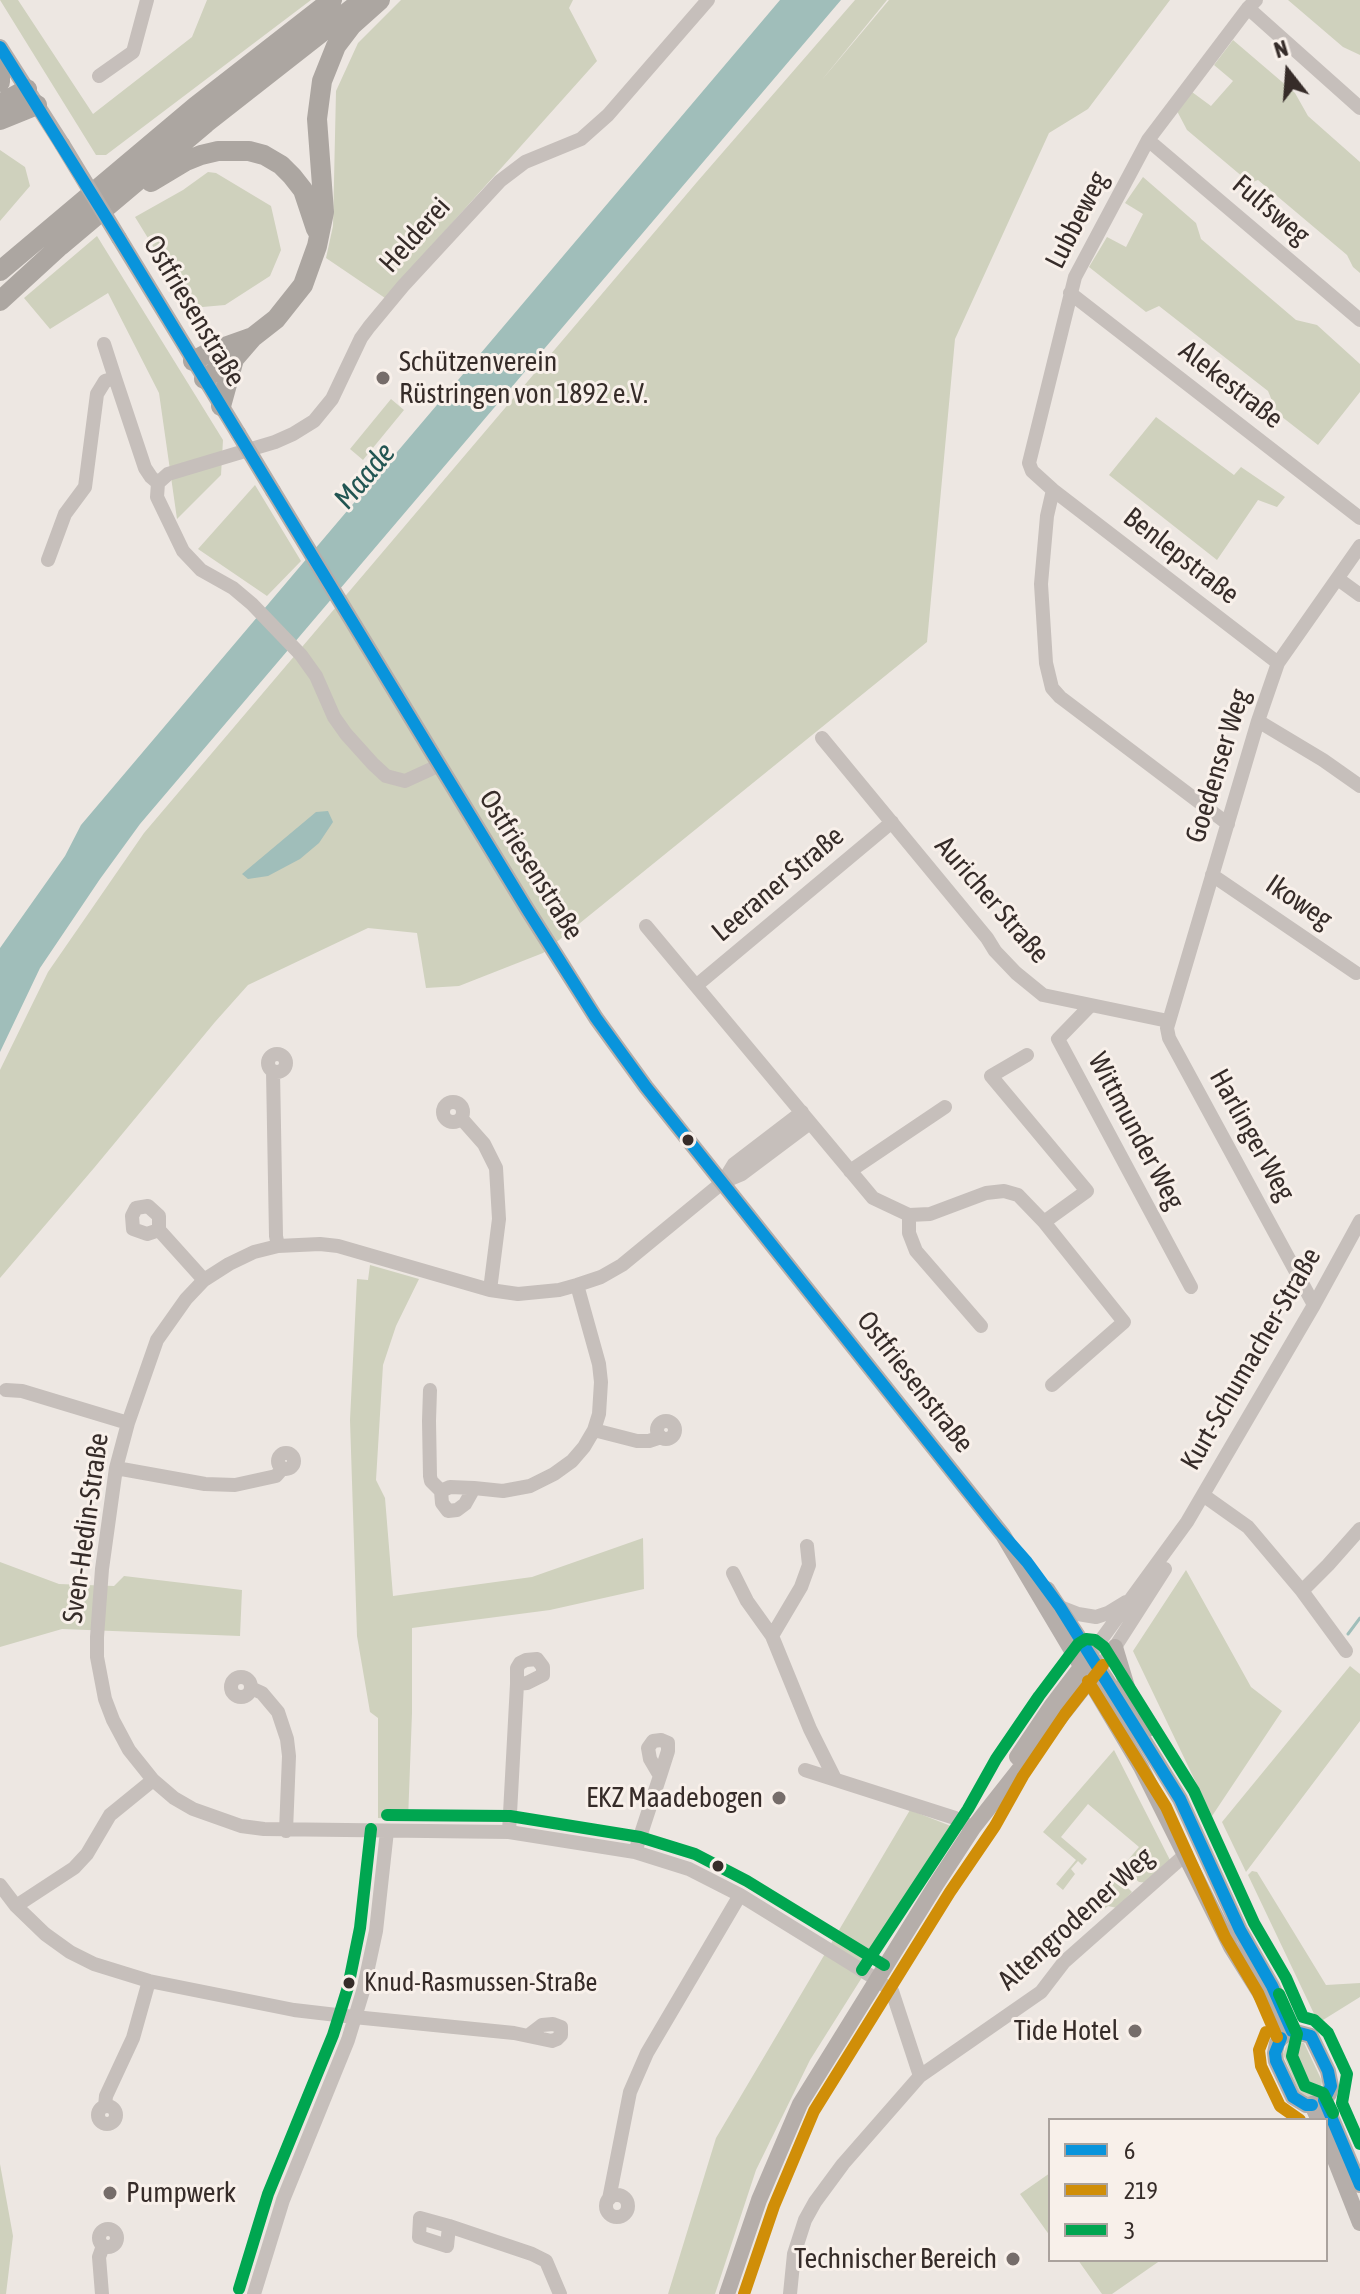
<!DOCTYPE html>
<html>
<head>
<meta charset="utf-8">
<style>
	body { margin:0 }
	#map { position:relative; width:1360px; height:2294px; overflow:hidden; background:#ede7e2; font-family:"Asap Condensed",sans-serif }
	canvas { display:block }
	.legend { position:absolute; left:1048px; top:2118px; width:280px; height:144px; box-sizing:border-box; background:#f8f0ea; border:2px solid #aaa29d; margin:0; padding:10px 14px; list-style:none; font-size:24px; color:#362c29 }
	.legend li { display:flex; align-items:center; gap:16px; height:40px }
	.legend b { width:40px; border:2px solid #aaa29d }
	.north { position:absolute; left:1248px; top:32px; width:80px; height:80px; -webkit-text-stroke:6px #f8f0ea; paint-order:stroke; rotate:343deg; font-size:22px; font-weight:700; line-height:32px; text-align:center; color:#362c29 }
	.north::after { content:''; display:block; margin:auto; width:28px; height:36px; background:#362c29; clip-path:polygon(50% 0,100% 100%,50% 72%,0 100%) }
</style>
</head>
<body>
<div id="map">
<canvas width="1360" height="2294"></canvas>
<ul class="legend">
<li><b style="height:10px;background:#0994dc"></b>6</li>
<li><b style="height:10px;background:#d08e08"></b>219</li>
<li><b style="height:10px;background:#00a650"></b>3</li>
</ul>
<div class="north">N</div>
</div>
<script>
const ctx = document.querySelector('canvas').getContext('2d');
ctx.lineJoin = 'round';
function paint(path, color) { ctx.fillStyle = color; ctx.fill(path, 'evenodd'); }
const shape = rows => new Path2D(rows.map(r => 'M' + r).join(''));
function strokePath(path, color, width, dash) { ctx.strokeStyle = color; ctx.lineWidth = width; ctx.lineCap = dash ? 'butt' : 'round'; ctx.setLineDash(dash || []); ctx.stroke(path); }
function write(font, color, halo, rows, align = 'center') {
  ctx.font = font + ' "Asap Condensed",sans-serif'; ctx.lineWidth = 6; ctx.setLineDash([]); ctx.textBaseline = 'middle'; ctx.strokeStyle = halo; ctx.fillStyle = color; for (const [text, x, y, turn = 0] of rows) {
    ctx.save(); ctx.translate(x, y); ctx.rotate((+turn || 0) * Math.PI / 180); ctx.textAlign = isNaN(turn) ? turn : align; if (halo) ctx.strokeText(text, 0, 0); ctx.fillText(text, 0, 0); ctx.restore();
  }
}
paint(shape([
	[0,0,18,0,93,114,192,37,207,0,311,0,106,155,96,155],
	[401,0,573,0,569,8,597,61,385,298,326,258,333,226,336,91,358,43],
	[855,0,887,0,821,81,889,0,1170,0,1088,109,1049,133,955,339,927,642,543,953,459,986,426,988,417,933,368,928,248,985,215,1022,94,1168,0,1278,0,1070,48,972,144,833,697,182],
	[1288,0,1360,0,1360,55,1343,47],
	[1233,40,1295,93,1308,116,1360,162,1360,273,1353,267,1347,255,1258,180,1250,183,1187,130,1177,111,1192,92,1211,106,1233,81,1214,65],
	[0,150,25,167,30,186,0,221],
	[208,172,216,173,271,206,281,250,270,276,225,305,191,308,135,217,183,190],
	[1143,177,1196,223,1201,239,1296,320,1317,325,1360,364,1360,392,1318,445,1277,413,1268,391,1159,306,1146,312,1089,267,1107,237,1126,247,1143,214,1125,203],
	[97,236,223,440,221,475,177,519,159,393,108,293,50,329,24,298],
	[391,399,404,410,363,460,350,449],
	[1156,417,1234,475,1241,467,1285,497,1277,507,1258,500,1217,560,1109,475],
	[255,485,301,561,267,596,198,549],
	[370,1265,419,1279,396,1326,383,1365,376,1480,385,1498,393,1596,532,1577,643,1538,644,1589,550,1610,412,1628,412,1713,408,1820,378,1818,378,1718,370,1712,357,1636,350,1420,357,1279,368,1280],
	[0,1562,59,1584,114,1586,124,1576,242,1590,240,1636,62,1629,0,1647],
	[1186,1570,1251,1687,1282,1711,1212,1816,1133,1651],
	[1350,1666,1360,1674,1360,1721,1246,1872,1222,1822],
	[1114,1750,1170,1860,1150,1883,1139,1882,1122,1867,1139,1847,1088,1804,1061,1837,1087,1859,1082,1865,1078,1861,1071,1869,1075,1874,1063,1890,1056,1884,1076,1860,1043,1832],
	[910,1810,956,1828,810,2060,756,2170,715,2294,668,2294,716,2138],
	[1252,1871,1257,1872,1326,1985,1360,1983,1360,1997,1323,2020,1317,2020,1248,1875],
	[1112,1878,1125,1889,1128,1888,1132,1892,1117,1908,1108,1906,1102,1911,1092,1902],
	[1292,2041,1304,2043,1322,2081,1321,2089,1314,2096,1307,2096,1299,2092,1283,2054,1287,2044],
	[0,2164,13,2236,6,2294,0,2294],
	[1050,2173,1050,2236,1020,2194],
	[1078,2260,1161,2260,1112,2294,1102,2294]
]), '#cfd1bd');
paint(shape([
	[780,0,841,0,140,824,100,879,40,968,0,1052,0,948,65,856,81,825],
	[328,811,333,822,319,843,300,859,268,876,248,879,242,874,316,812]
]), '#a0beba');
strokePath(shape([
	[1348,1634,1360,1618]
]), '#a0beba', 3);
strokePath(shape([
	[1256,0,1248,8,1148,140,1075,277,1029,463,1032,471,1053,490,1278,663],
	[1248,8,1360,108],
	[99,76,133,52,147,0],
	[1148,140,1360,320],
	[1070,293,1360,518],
	[104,344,115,378],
	[1053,490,1047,516,1041,584,1046,663,1052,688,1060,697,1228,824],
	[48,560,65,514,85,487,97,394,105,381,115,378,145,468,151,477,158,483],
	[1338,579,1360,595],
	[1258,721,1323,760,1360,786],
	[822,738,987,938,995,951,1016,973,1043,995,1168,1021],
	[440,765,405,781,386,776,373,764,346,734,334,717,316,676,301,655,252,604,233,588,201,570,183,551,157,497,158,483,168,474,275,442,293,434,314,421,332,399,361,338,369,327,403,286,500,181,525,162,581,139,608,115,708,0],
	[1212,875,1356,973],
	[646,926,873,1198,909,1215,930,1214,986,1193,1004,1191,1018,1195,1044,1222,1124,1322,1052,1385],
	[697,985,892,822],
	[1090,1006,1058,1039,1191,1287],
	'268 1063a9 9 0 1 1 18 0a9 9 0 1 1-18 0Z',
	[1027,1055,991,1076,1087,1191,1044,1222],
	[273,1071,276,1236,278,1246],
	'443 1112a10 10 0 1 1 20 0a10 10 0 1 1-20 0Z',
	[461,1118,484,1144,496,1168,499,1219,490,1290],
	[850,1171,945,1107],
	[723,1182,734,1164,802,1112],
	[909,1215,909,1233,916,1251,981,1326],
	[159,1230,147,1234,133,1229,132,1216,136,1208,148,1206,159,1216,159,1230,204,1280],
	[1314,1305,1169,1038,1167,1028,1258,721,1278,663,1360,546],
	[6,1390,22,1391,128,1423],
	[430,1390,429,1421,430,1476,431,1481,441,1491],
	'657 1430a9 9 0 1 1 18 0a9 9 0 1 1-18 0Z',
	[594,1430,637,1441,649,1441,661,1437],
	'278 1461a8 8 0 1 1 16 0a8 8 0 1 1-16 0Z',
	[116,1468,205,1484,235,1485,276,1476,283,1468],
	[450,1487,474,1488,465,1504,457,1510,448,1511,442,1503,441,1491,450,1487],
	[474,1488,503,1491,530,1486,554,1474,572,1461,584,1447,594,1430,599,1414,601,1382,599,1364,577,1285],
	[1203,1495,1248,1527,1302,1591,1346,1651],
	[733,1573,747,1601,772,1636,810,1729,835,1779],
	[1302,1591,1328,1565,1360,1529],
	[1060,1607,1078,1614,1096,1617,1108,1613,1126,1602],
	[772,1636,801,1587,809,1565,807,1546],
	[1090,1655,1187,1522,1314,1305,1360,1221],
	[537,1659,543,1667,543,1675,527,1683,517,1684,517,1668,520,1663,526,1660,537,1659],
	[1099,1668,1115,1647,1165,1569],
	'231 1687a10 10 0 1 1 20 0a10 10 0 1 1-20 0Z',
	[251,1688,262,1693,278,1712,287,1739,289,1756,286,1831],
	[661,1740,668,1743,668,1751,660,1776,650,1759,648,1748,653,1741,661,1740],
	[805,1770,955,1818,973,1828],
	[509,1832,517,1684],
	[635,1852,660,1776],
	[0,1885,16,1906,45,1934,70,1952,94,1964,149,1981,294,2010,354,2017,514,2033,552,2041,557,2039,561,2035,561,2027,553,2024,542,2025,529,2035],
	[16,1906,74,1868,87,1854,110,1815,153,1780],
	[920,2076,1041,1992,1064,1962,1186,1854],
	[105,2106,106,2096,133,2038,149,1981],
	'98 2115a9 9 0 1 1 18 0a9 9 0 1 1-18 0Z',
	'606 2206a11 11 0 1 1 22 0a11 11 0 1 1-22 0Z',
	[609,2199,630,2092,647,2053,740,1895],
	[420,2218,449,2226,447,2246,419,2237,420,2218],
	[449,2226,532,2254,546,2261,560,2294],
	'99 2238a9 9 0 1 1 18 0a9 9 0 1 1-18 0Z',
	[102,2294,99,2257,103,2246],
	[254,2294,283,2200,348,2040,363,1991,376,1931,387,1831],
	[790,2294,794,2254,805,2220,815,2202,843,2164,920,2076,892,1991,876,1979,740,1895,689,1869,635,1852,509,1832,264,1829,241,1826,193,1809,174,1798,153,1780,129,1750,113,1720,105,1699,97,1657,97,1637,102,1569,116,1468,128,1423,157,1340,186,1299,204,1280,229,1264,254,1252,278,1246,320,1244,338,1246,490,1290,518,1294,559,1290,577,1285,601,1277,622,1265,723,1182,742,1174,810,1123]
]), '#c6bfbb', 14);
strokePath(shape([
	[0,47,62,144],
	[119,238,238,433],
	[273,491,527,909,596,1018,646,1087,1003,1535,1141,1767,1231,1947,1263,1998,1281,2038],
	[1047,1589,1108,1682,1180,1799,1240,1930,1272,1986,1292,2031],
	[1115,1647,1128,1690,1148,1729],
	[1017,1757,1052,1705,1087,1659],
	[1292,2031,1311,2036,1328,2071,1331,2086,1329,2094,1318,2103,1306,2105,1293,2097,1276,2061,1275,2053,1277,2043,1281,2038,1292,2031],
	[1324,2100,1360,2185],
	[1312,2105,1319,2120],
	[1326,2137,1360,2223],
	[727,2294,759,2200,800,2104,937,1883,973,1828,1099,1668]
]), '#b5aeaa', 16);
strokePath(shape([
	[0,59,0,82],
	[0,104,27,89],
	[0,120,37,105],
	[151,182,186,161,201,155,218,151,249,151,264,155,281,165,292,176,303,190,316,229],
	[0,271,195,107,332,0],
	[0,301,60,246,206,123,363,0],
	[193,361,208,353,253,337],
	[204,379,234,359,253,337,276,319,303,285,317,246,324,212,317,119,322,81,336,46,352,25,380,0],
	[221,406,234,359]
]), '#aca6a1', 20);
strokePath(shape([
	[62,144,119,238],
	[238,433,273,491]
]), '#b5aeaa', 16);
strokePath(shape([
	[0,47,119,238,527,909,596,1018,646,1087,998,1529,1027,1562,1060,1607,1180,1799,1240,1930,1272,1986,1292,2031],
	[1292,2031,1311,2036,1328,2071,1331,2086,1324,2100],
	[1281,2038,1275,2053,1276,2061,1293,2097,1306,2105,1312,2105],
	[1324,2100,1360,2185]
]), '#0994dc', 12);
strokePath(shape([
	[1088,1681,1166,1807,1225,1937,1258,1993,1277,2037],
	[1266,2032,1259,2050,1261,2066,1280,2106,1300,2120],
	[744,2294,774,2206,814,2111,950,1892,995,1826,1023,1776,1065,1714,1103,1665]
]), '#d08e08', 12);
strokePath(shape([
	[387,1815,510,1816,640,1837,695,1854,747,1881,884,1965],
	[862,1970,968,1809,996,1759,1039,1696,1078,1644,1086,1639,1095,1640,1104,1647,1194,1791,1254,1923,1286,1978,1303,2017,1314,2020,1328,2033,1347,2074,1342,2103,1360,2144],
	[1279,1994,1297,2034,1292,2056,1305,2086,1323,2093,1333,2113],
	[239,2289,268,2194,333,2035,348,1987,360,1928,371,1829]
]), '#00a650', 12);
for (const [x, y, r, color] of [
	[383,378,8,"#766d6a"],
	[688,1140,7,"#362c29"],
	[779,1798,8,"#766d6a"],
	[718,1866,7,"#362c29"],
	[349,1983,7,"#362c29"],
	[1135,2031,8,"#766d6a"],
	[110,2193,8,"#766d6a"],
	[1013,2259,8,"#766d6a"]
]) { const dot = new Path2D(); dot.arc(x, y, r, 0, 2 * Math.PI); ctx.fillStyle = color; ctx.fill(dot); strokePath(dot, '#f8f0ea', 3); }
write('26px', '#362c29', '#f8f0ea', [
	["Knud-Rasmussen-Straße",364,1983]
], 'left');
write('28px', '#362c29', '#f8f0ea', [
	["Fulfsweg",1271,210,40],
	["Lubbeweg",1077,220,-63],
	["Helderei",415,235,-48],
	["Ostfriesenstraße",194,311,59],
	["Alekestraße",1231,385,38],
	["Benlepstraße",1181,556,38],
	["Goedenser Weg",1218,766,-73],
	["Ostfriesenstraße",531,865,58],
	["Leeraner Straße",778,884,-40],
	["Auricher Straße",992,900,49],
	["Ikoweg",1299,902,34],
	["Wittmunder Weg",1136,1131,62],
	["Harlinger Weg",1252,1135,61],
	["Kurt-Schumacher-Straße",1251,1359,-60],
	["Ostfriesenstraße",915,1382,52],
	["Sven-Hedin-Straße",86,1528,-82],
	["Altengrodener Weg",1076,1919,-42]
]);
write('28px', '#362c29', '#f8f0ea', [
	["Schützenverein",399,362,"left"],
	["Rüstringen von 1892 e.V.",399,394,"left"],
	["EKZ Maadebogen",763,1798],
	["Tide Hotel",1119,2031],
	["Pumpwerk",126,2193,"left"],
	["Technischer Bereich",997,2259]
], 'right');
write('italic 30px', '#225552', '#f8f0ea', [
	["Maade",365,476,-50]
]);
</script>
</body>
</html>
